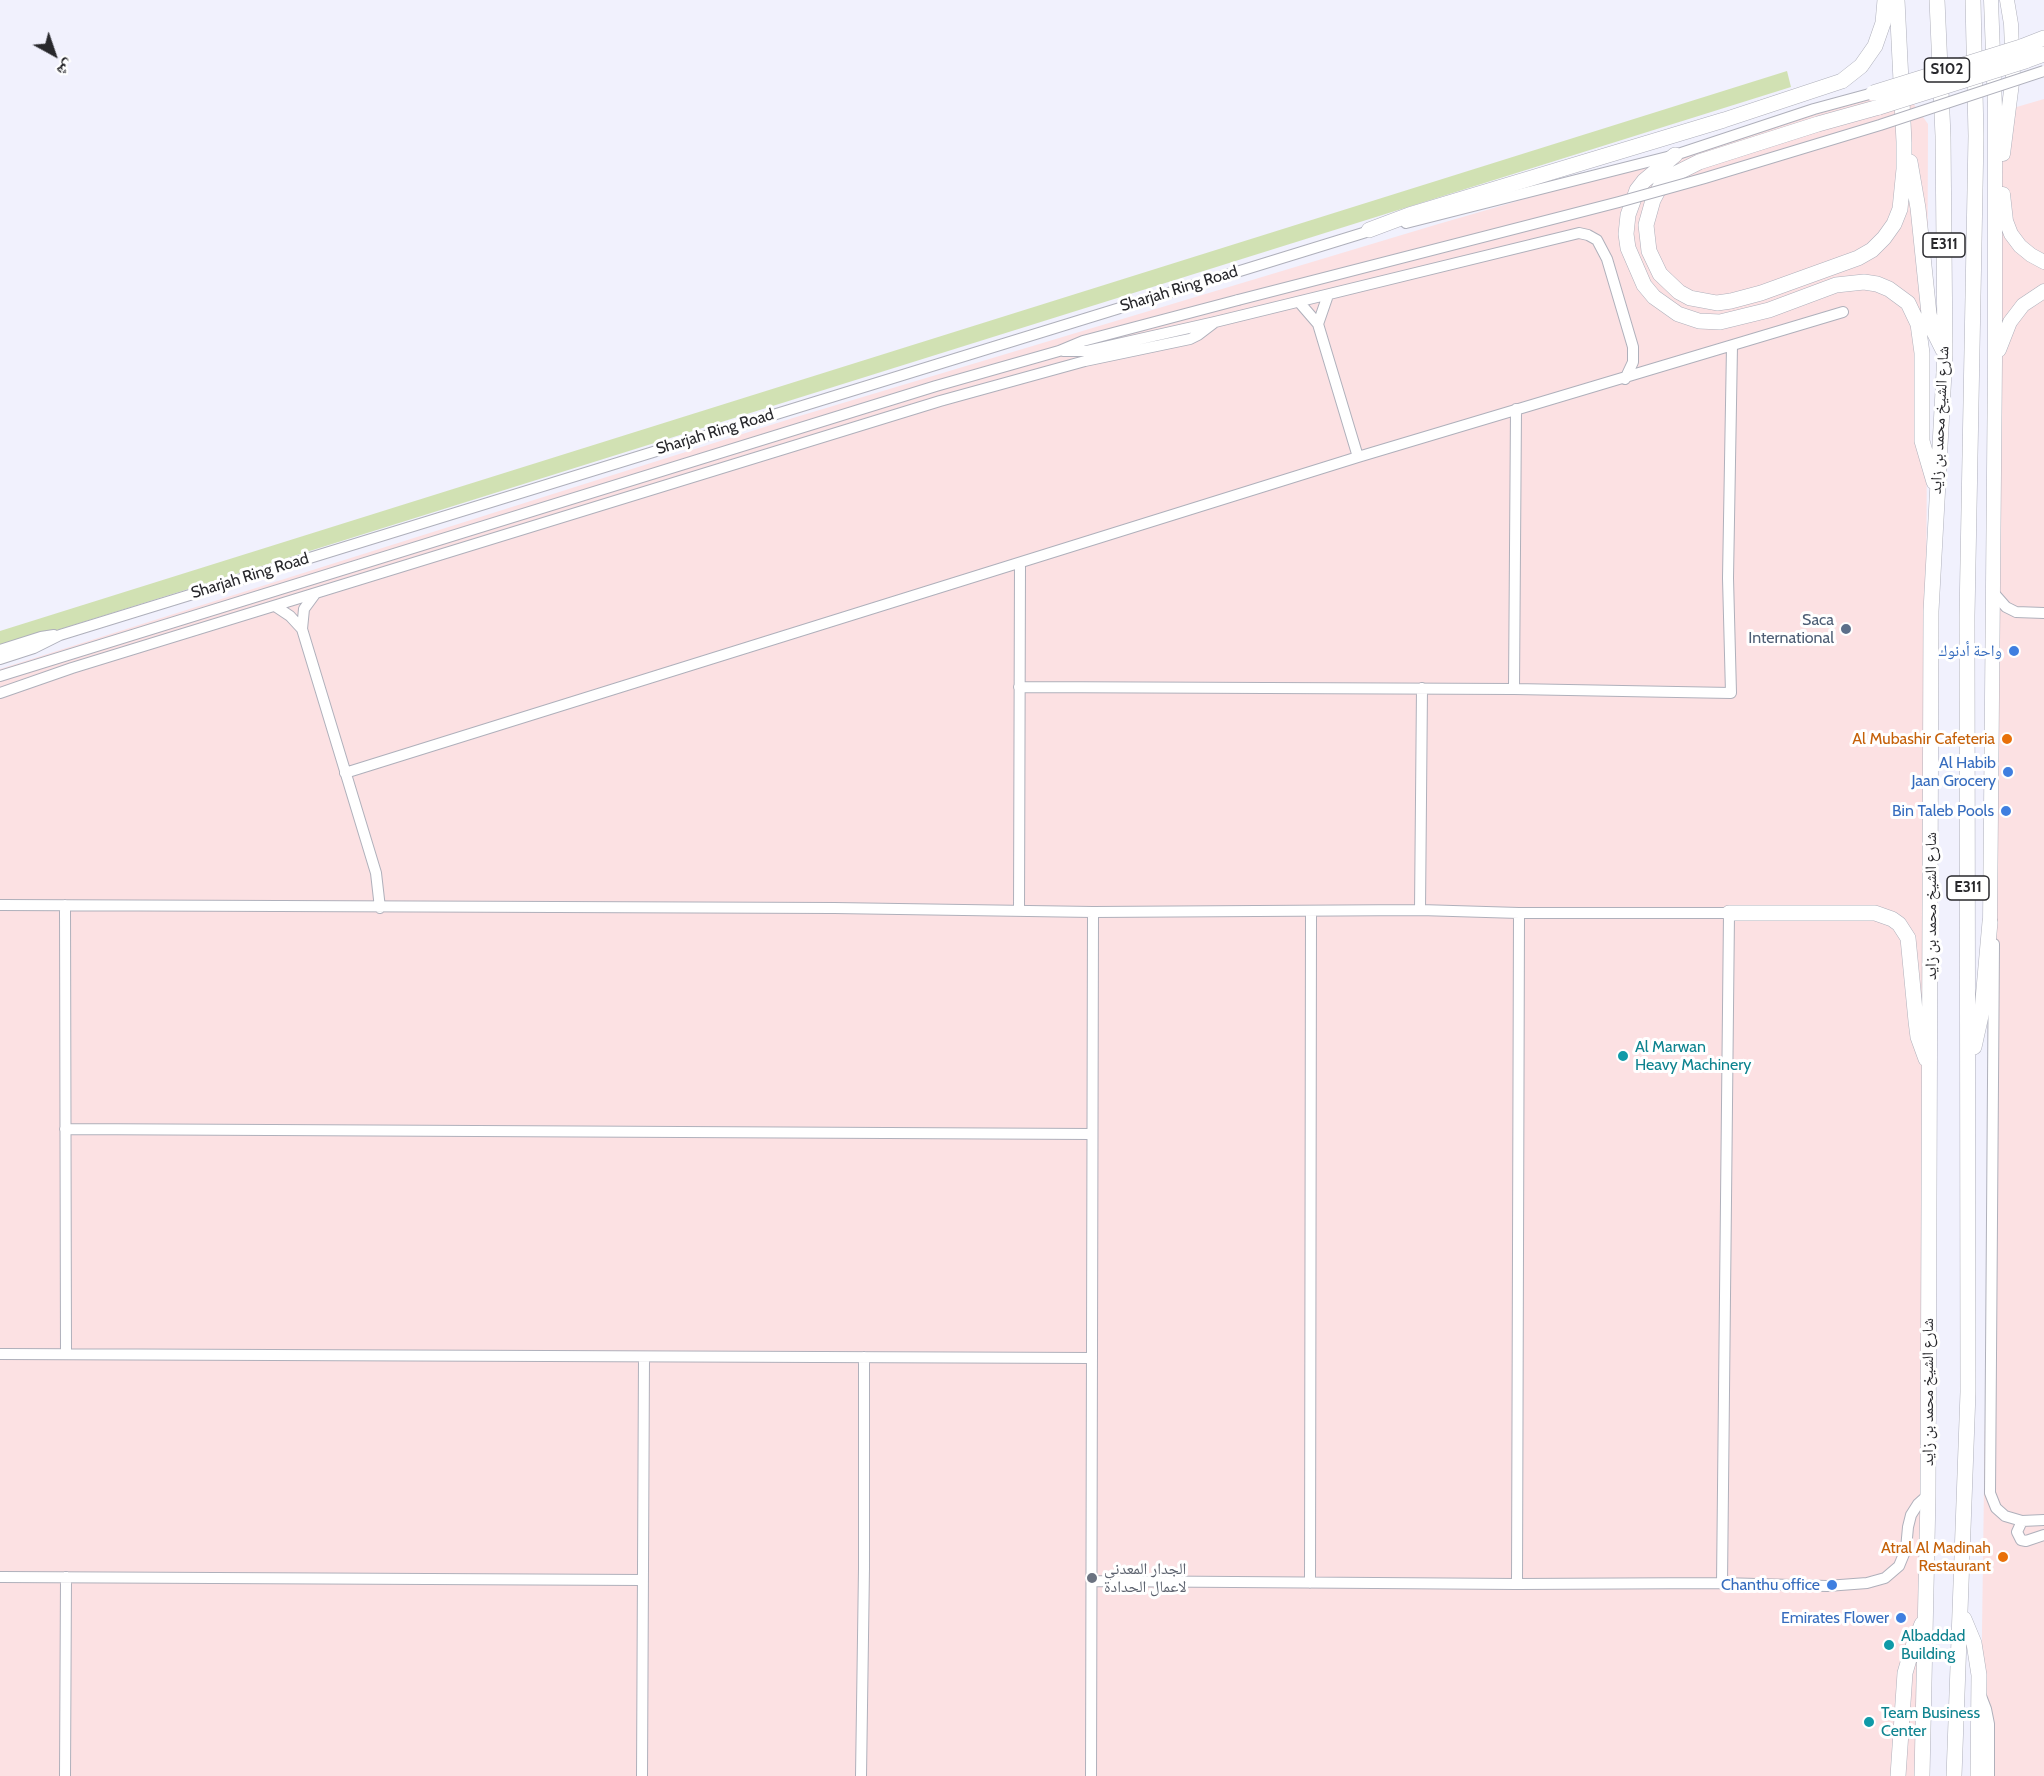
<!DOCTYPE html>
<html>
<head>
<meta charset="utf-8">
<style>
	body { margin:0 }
	#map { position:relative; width:2044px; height:1776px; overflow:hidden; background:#f1f1fd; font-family:Cabin,"Noto Naskh Arabic",sans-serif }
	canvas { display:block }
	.north { position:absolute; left:24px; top:24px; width:60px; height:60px; -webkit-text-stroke:4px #fff; paint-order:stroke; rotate:140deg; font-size:16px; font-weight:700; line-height:24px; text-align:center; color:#28282c }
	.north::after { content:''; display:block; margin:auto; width:21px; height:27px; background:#28282c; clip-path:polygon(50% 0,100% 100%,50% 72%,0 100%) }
</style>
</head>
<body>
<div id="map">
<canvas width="2044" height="1776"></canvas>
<div class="north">ش</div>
</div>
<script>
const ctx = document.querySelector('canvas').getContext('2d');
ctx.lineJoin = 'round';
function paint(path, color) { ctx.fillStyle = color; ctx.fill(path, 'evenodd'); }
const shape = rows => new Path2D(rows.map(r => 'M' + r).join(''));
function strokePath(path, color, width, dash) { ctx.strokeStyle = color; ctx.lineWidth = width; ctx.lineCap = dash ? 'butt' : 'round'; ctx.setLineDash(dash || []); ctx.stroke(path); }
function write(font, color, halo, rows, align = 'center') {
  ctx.font = font + ' Cabin,"Noto Naskh Arabic",sans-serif'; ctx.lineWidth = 6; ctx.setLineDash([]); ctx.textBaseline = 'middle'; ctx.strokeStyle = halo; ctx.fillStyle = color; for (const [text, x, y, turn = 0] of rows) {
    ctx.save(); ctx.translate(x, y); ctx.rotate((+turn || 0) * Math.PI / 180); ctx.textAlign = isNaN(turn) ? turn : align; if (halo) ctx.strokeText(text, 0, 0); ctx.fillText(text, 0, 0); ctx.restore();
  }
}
paint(shape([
	[1903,89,1928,124,1922,1776,0,1776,0,669,793,418,1435,225],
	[2044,99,2044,1776,1980,1776,2003,111]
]), '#fce1e3');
paint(shape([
	[1787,71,1791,87,0,648,0,631]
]), '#d1e1b3');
const minor = shape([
	[1406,223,1675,155,1814,109,1873,93],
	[1299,302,1318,324,1358,457],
	[1318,324,1328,295],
	[1063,351,1087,351,1215,322,1579,233,1588,235,1597,240,1607,259,1633,347,1633,362,1625,379],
	[1992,591,2006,607,2016,612,2044,613],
	[315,594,304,609,302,629,376,873,380,908],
	[275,606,290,616,302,629],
	[0,650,41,637,54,635],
	[0,659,34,648,60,635,1376,229],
	[0,676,936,386,1059,351,1083,341,1238,300],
	[1019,687,1514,689,1731,693,1728,578,1732,346],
	[1514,689,1516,409],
	[0,693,72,668,940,401,1085,361,1190,339,1198,335,1215,322],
	[345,773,1358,457,1843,312],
	[0,905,834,908,1093,912,1420,910,1519,913,1729,913,1722,1583],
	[65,905,66,1354],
	[1019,910,1020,563],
	[1420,910,1422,688],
	[1994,944,1990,1493,1996,1508,2005,1516,2022,1521,2044,1520],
	[65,1129,1092,1134],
	[0,1354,1092,1358],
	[2022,1521,2017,1532,2021,1540,2026,1541,2044,1535],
	[0,1577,643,1580],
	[1092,1581,1517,1584,1722,1583,1827,1586,1867,1583,1885,1578,1899,1566,1906,1549,1908,1527,1911,1515,1918,1504,1928,1495],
	[1310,1583,1311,912],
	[1517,1584,1519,913],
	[1981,1696,1986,1709,1989,1724,1989,1776],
	[65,1776,66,1577],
	[642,1776,644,1357],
	[861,1776,864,1568,864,1357],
	[1091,1776,1093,912]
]);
const major = shape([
	[2003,154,2013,75,2011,24,2007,0],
	[2003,194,2006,221,2011,234,2020,246,2031,255,2044,262],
	[1999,350,2010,322,2023,305,2044,291],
	[1990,922,1995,360,1995,107,1991,0]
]);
const highway = shape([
	[2021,47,2044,38],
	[2025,61,2044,54],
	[1879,107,1818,124,1699,162,1671,176,1661,185,1653,200,1646,225,1649,251,1660,274,1679,292,1690,298,1717,303,1731,301,1761,293,1858,258,1872,250,1884,238,1894,224,1900,209,1904,169,1904,142,1897,0],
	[1675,155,1644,181,1637,190,1628,215,1626,234,1628,248,1644,285,1654,297,1678,314,1699,321,1720,322,1769,310,1836,285,1864,282,1877,284,1889,289,1908,303,1918,324,1922,353,1922,441,1934,482],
	[1910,162,1918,208,1929,314,1934,332,1943,350],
	[1369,230,1409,215,1724,120,1842,81,1861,66,1875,46,1883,23,1885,0],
	[1729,913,1875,913,1892,919,1899,924,1908,938,1916,1021,1918,1037,1926,1059],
	[1974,1047,1982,1011,1990,922],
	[1964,1619,1974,1643,1979,1675,1978,1776],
	[1898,1776,1905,1673,1912,1649,1922,1624],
	[1922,1776,1928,1495,1931,611,1945,354,1943,136,1937,0],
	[1954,1776,1968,1392,1967,616,1976,136,1973,0]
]);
strokePath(minor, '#afb0bb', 12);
strokePath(major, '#afb0bb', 15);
strokePath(highway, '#afb0bb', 16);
strokePath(minor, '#fff', 10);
strokePath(major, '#fff', 14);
strokePath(highway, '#fff', 15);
const minorBridge = shape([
	[1238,300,1619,202,1705,178,1880,125,2044,71]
]);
const highwayBridge = shape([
	[1873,93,2021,47],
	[1879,107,2025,61]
]);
strokePath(minorBridge, '#afb0bb', 12, []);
strokePath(highwayBridge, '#afb0bb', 16, []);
strokePath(minorBridge, '#fff', 10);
strokePath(highwayBridge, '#fff', 15);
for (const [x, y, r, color] of [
	[1846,629,6,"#5c6f8a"],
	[2014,651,6,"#3f7fe0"],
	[2007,739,6,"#e8710a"],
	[2008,772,6,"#3f7fe0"],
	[2006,811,6,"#3f7fe0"],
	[1623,1056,6,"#0f9aa8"],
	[2003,1557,6,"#e8710a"],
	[1092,1578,6,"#6b7280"],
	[1832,1585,6,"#3f7fe0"],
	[1901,1618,6,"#3f7fe0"],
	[1889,1645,6,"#0f9aa8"],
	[1869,1722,6,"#0f9aa8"]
]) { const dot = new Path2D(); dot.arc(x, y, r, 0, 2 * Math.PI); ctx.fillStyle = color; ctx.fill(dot); strokePath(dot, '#fff', 2); }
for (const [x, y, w] of [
	[1947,70,45],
	[1944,245,42],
	[1968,888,42]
]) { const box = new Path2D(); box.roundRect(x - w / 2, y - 12, w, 24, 4.5); ctx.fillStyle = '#fff'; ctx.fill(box); strokePath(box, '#28282c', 1.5); }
write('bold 15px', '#28282c', null, [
	["S102",1947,70],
	["E311",1944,245],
	["E311",1968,888]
]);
write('16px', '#28282c', '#fff', [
	["Sharjah Ring Road",1179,289,-17],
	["شارع الشيخ محمد بن زايد",1940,420,-87],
	["Sharjah Ring Road",715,432,-17],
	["Sharjah Ring Road",250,576,-17],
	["شارع الشيخ محمد بن زايد",1931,906,-90],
	["شارع الشيخ محمد بن زايد",1928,1392,-90]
]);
write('16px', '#4e5e75', '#fff', [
	["Saca",1834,620],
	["International",1834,638]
], 'right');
write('16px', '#366cbe', '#fff', [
	["واحة أدنوك",2002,651],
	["Al Habib",1996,763],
	["Jaan Grocery",1996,781],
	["Bin Taleb Pools",1994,811],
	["Chanthu office",1820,1585],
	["Emirates Flower",1889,1618]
], 'right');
write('16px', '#c56008', '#fff', [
	["Al Mubashir Cafeteria",1995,739],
	["Atral Al Madinah",1991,1548],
	["Restaurant",1991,1566]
], 'right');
write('16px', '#0d838f', '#fff', [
	["Al Marwan",1635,1047],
	["Heavy Machinery",1635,1065],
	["Albaddad",1901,1636],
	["Building",1901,1654],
	["Team Business",1881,1713],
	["Center",1881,1731]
], 'left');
write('16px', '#5b616d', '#fff', [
	["الجدار المعدني",1104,1569],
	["لاعمال الحدادة",1104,1587]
], 'left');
</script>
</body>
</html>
